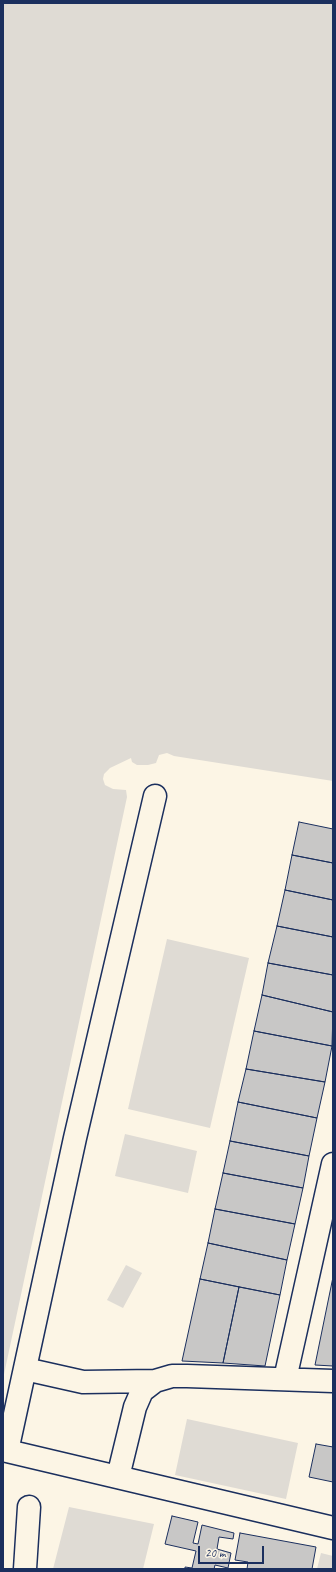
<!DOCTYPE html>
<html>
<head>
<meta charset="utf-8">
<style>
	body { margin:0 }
	#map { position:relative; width:336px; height:1572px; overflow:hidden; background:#fcf5e5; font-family:Caveat,sans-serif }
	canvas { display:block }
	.frame { position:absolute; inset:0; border:4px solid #1b2f5e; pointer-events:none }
	.scale { position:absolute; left:198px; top:1546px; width:66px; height:18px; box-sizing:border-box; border:2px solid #1b2f5e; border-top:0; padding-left:5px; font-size:12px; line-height:14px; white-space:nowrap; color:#1b2f5e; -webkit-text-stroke:3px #fcf5e5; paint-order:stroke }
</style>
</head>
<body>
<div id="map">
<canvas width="336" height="1572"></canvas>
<div class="frame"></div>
<div class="scale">20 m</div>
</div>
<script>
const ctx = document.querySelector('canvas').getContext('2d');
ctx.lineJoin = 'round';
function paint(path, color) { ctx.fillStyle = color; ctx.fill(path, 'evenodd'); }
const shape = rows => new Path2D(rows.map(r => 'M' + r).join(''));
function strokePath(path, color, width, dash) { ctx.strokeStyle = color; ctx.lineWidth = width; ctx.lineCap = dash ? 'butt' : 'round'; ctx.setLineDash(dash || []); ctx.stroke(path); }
paint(shape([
	[3,3,333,3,333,781,174,756,167,753,159,755,156,763,148,765,137,765,132,762,131,758,110,768,104,774,103,779,105,785,113,789,126,790,127,797,3,1379],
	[167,939,249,958,210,1128,128,1109],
	[125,1134,197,1151,188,1193,115,1176],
	[126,1265,142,1273,123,1308,107,1300],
	[187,1419,298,1443,286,1499,175,1475],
	[69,1507,154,1524,143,1569,53,1569],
	[321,1553,333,1556,333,1569,317,1569]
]), '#dfdbd4');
const building = shape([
	[299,822,333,829,333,863,292,855,299,822],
	[292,855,333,863,333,900,285,890,292,855],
	[285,890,333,900,333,937,277,926,285,890],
	[277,926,333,937,333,975,268,963,277,926],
	[268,963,333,975,333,1012,262,995,268,963],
	[262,995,333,1012,332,1046,254,1031,262,995],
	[254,1031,332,1046,325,1082,246,1069,254,1031],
	[246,1069,325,1082,317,1118,238,1102,246,1069],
	[238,1102,317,1118,309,1156,230,1141,238,1102],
	[230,1141,309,1156,303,1188,223,1173,230,1141],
	[223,1173,303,1188,295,1224,215,1209,223,1173],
	[215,1209,295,1224,287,1260,208,1243,215,1209],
	[208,1243,287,1260,280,1295,200,1279,208,1243],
	[333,1277,333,1366,315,1365,333,1277],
	[200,1279,239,1287,223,1363,182,1361,200,1279],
	[239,1287,280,1295,265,1366,223,1363,239,1287],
	[316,1444,333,1447,333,1482,309,1477,316,1444],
	[172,1516,198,1522,193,1543,198,1544,202,1525,234,1533,233,1539,219,1537,217,1549,231,1553,228,1568,215,1565,214,1569,185,1569,185,1567,192,1568,196,1551,165,1544,172,1516],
	[240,1533,316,1547,312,1569,247,1569,248,1562,235,1560,240,1533]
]);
paint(building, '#c8c7c6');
strokePath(building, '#1b2f5e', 1);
const minor = shape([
	[25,1369,83,1382,155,1381],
	[285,1379,333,1164],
	[3,1450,333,1528],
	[7,1451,75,1138,155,796],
	[118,1477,135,1407,142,1391,155,1381,172,1376,187,1376,333,1381],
	[25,1569,29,1507]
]);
strokePath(minor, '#1b2f5e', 25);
strokePath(minor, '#fcf5e5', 22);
</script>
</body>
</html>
